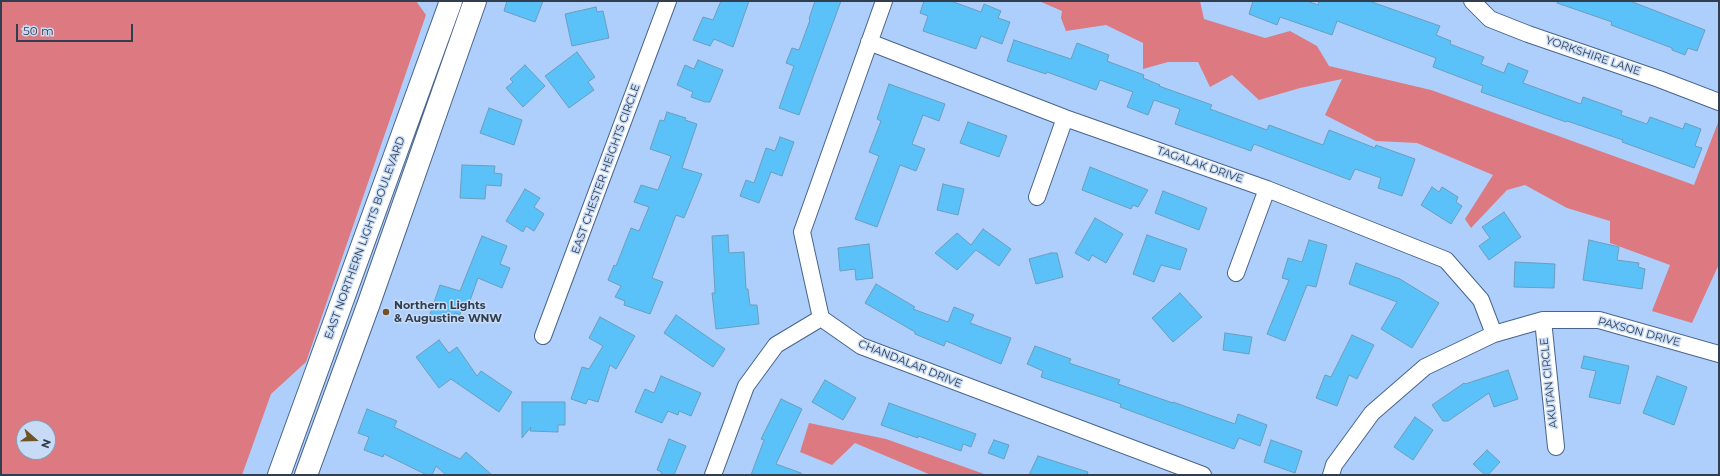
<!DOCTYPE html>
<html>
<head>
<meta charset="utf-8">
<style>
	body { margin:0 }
	#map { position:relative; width:1720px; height:476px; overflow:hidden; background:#aecffb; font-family:Montserrat,sans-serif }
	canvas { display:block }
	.frame { position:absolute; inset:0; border:2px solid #313e50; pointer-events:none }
	.north { position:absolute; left:16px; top:420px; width:40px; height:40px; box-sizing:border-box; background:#c7dbf6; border:1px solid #8b9cb4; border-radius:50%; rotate:110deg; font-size:11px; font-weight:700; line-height:16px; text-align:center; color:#313e50 }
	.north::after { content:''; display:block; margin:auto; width:14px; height:18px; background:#6f5225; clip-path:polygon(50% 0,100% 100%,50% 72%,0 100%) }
	.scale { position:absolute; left:16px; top:24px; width:117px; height:18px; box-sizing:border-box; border:2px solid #313e50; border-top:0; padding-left:5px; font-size:12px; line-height:14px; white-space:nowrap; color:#313e50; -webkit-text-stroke:3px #c7dbf6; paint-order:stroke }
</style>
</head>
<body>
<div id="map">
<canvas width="1720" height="476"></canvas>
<div class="frame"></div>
<div class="north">N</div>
<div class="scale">50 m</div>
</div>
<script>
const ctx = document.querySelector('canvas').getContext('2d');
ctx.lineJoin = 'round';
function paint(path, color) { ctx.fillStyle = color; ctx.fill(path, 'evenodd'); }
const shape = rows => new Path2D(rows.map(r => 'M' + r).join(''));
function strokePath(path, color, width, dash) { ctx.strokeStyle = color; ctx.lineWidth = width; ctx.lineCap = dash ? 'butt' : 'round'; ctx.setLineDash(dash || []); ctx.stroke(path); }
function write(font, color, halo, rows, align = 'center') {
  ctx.font = font + ' Montserrat,sans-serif'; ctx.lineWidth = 3; ctx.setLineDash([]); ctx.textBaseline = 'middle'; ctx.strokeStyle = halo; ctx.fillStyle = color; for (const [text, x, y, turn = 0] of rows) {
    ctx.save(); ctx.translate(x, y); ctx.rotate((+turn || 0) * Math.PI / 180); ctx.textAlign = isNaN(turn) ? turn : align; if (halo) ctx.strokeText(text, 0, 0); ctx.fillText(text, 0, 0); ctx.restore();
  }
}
paint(shape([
	[1,1,416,1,426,15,306,362,271,394,242,475,1,475],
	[24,428,48,428,48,452,24,452],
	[1039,1,1200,1,1204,19,1265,38,1290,31,1317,46,1329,66,1431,90,1694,185,1719,120,1719,264,1692,323,1652,311,1670,265,1610,243,1610,221,1567,208,1525,185,1507,190,1471,228,1465,219,1493,175,1417,143,1376,141,1325,115,1342,79,1300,88,1259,100,1232,75,1210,87,1198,62,1168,62,1143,69,1143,43,1106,25,1066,31,1061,18,1062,11],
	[809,423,886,439,987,475,931,475,855,443,832,465,800,452]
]), '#dd7981');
const building = shape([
	[507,1,543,1,535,22,504,11,507,1],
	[721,1,749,1,733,47,714,39,710,46,693,40,703,17,713,20,721,1],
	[815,1,841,1,799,115,779,108,794,66,786,63,792,48,799,50,810,20,809,19,815,1],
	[924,1,951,1,981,12,984,4,1001,11,998,18,1010,22,1002,44,981,36,976,49,923,31,928,16,920,13,924,1],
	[1253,1,1307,1,1318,5,1319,1,1369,1,1440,26,1436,35,1451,41,1450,44,1484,57,1481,64,1504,73,1508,63,1528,71,1523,83,1581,104,1583,97,1622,111,1621,115,1647,124,1650,117,1683,129,1685,123,1701,129,1695,146,1702,148,1694,168,1622,142,1623,140,1567,121,1566,122,1481,92,1483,86,1433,67,1436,58,1337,21,1332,35,1280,17,1277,25,1249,14,1253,1],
	[1557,1,1630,1,1705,30,1697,51,1688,48,1685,55,1672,50,1672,48,1611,25,1612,22,1557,3,1557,1],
	[596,7,597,12,603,11,609,38,572,46,565,14,596,7],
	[1014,40,1071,59,1077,43,1109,55,1107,61,1144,75,1143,78,1160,85,1159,86,1212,105,1210,109,1267,130,1269,125,1323,145,1329,130,1375,148,1376,145,1415,159,1402,196,1378,188,1381,178,1355,169,1350,180,1254,144,1251,151,1175,124,1180,109,1154,100,1148,115,1127,107,1133,92,1100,80,1096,90,1047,72,1046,74,1007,61,1014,40],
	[577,52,595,77,588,82,594,90,569,108,545,76,577,52],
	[698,60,723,70,710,102,705,102,691,97,693,92,677,85,685,65,694,69,698,60],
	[525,65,545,86,523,107,506,88,513,82,510,79,525,65],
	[889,84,945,104,939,121,923,115,912,144,925,149,916,171,900,165,877,227,855,219,879,156,869,152,881,121,877,119,889,84],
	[489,108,522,120,514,145,480,133,489,108],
	[667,112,686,118,685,120,697,124,682,168,702,174,684,218,676,215,652,278,663,282,650,314,624,305,625,301,615,297,621,286,608,280,614,265,616,266,631,228,639,231,649,207,634,202,641,185,658,190,671,156,650,149,660,120,664,121,667,112],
	[968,122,1007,136,999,157,960,143,968,122],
	[780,137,794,142,782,176,771,172,759,203,740,196,746,180,754,183,766,148,775,151,780,137],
	[462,165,495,166,494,173,502,174,501,186,486,185,485,199,460,198,462,165],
	[1090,167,1148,190,1138,207,1133,205,1131,209,1082,190,1090,167],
	[943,184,964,189,958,215,937,210,943,184],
	[1432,187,1439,192,1442,187,1458,197,1456,202,1462,206,1451,224,1421,205,1432,187],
	[525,189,540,198,534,207,544,214,534,231,526,226,523,232,506,221,525,189],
	[1163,191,1207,208,1199,230,1155,213,1163,191],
	[1504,212,1521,237,1489,260,1479,246,1490,238,1482,227,1504,212],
	[1095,218,1123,234,1106,263,1092,255,1089,261,1075,253,1095,218],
	[983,229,1011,249,999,266,976,250,957,270,935,253,957,233,971,245,983,229],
	[728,235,729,253,744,252,746,289,748,289,750,305,757,305,759,324,716,329,712,293,715,293,712,236,728,235],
	[1147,235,1187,249,1180,270,1161,265,1154,282,1133,274,1147,235],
	[482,236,507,246,500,264,510,268,502,288,478,278,467,309,462,307,460,315,455,313,452,322,430,314,440,285,460,291,482,236],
	[1309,240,1327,245,1316,287,1307,285,1285,341,1267,334,1289,280,1282,278,1288,258,1302,262,1309,240],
	[1589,240,1619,247,1617,260,1639,263,1638,267,1645,269,1642,289,1583,280,1589,240],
	[869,244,873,278,856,280,855,269,840,271,838,248,869,244],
	[1051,253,1057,253,1063,277,1036,284,1029,259,1051,253],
	[1515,262,1555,264,1554,288,1514,287,1515,262],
	[1356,263,1400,279,1439,303,1412,348,1381,329,1397,302,1349,284,1356,263],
	[876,284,915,307,913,309,948,322,954,307,974,315,970,323,1011,338,1001,364,946,341,944,346,915,334,915,332,865,303,876,284],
	[1180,293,1202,317,1173,342,1152,318,1180,293],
	[676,315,725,349,713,367,664,333,676,315],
	[600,317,635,336,616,369,610,365,598,402,588,399,586,404,571,399,582,367,589,369,603,346,589,338,600,317],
	[1225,333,1252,337,1249,354,1223,350,1225,333],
	[1352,335,1374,345,1357,379,1349,375,1337,406,1316,398,1325,375,1331,377,1352,335],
	[439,340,449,353,457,347,477,376,481,371,512,392,499,412,451,379,439,388,416,357,439,340],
	[1035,346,1071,359,1069,363,1120,380,1118,384,1173,403,1173,402,1235,424,1238,414,1267,425,1260,446,1239,438,1234,449,1120,407,1121,404,1041,377,1043,371,1027,364,1035,346],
	[1584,356,1629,366,1620,404,1589,397,1596,371,1581,368,1584,356],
	[1508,370,1518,399,1494,407,1489,393,1448,421,1443,421,1432,405,1464,383,1465,384,1508,370],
	[661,376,701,393,691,416,679,411,678,415,668,411,662,423,635,412,645,389,654,393,661,376],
	[1657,376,1687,387,1674,425,1643,413,1657,376],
	[825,380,856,398,843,420,812,402,825,380],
	[781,399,802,409,776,464,801,473,801,475,751,475,764,440,761,439,781,399],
	[522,402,565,402,565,425,558,425,558,432,530,431,531,427,522,438,522,402],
	[889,403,976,434,971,447,963,444,961,451,918,436,918,438,881,425,889,403],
	[367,409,397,421,394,427,460,459,466,452,492,475,446,475,436,466,432,475,427,475,384,454,383,457,364,450,369,437,358,433,367,409],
	[1415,417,1433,430,1413,460,1394,447,1415,417],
	[669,439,686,446,674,475,660,475,662,472,657,470,669,439],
	[994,440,1009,445,1004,459,988,453,994,440],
	[1271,440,1302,451,1295,473,1264,462,1271,440],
	[1487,450,1500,462,1488,475,1485,475,1473,464,1487,450],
	[1038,456,1088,472,1087,475,1029,475,1038,456]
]);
paint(building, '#5bc1f9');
strokePath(building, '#6b9ebd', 1);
const minor = shape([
	[884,1,802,232,821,318,861,346,1203,475],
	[1472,1,1490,19,1528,34,1659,79,1719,102],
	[869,42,1065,118,1267,189,1446,260,1481,300,1494,334],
	[1037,197,1065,118],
	[1236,273,1267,189],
	[1543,320,1556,447],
	[543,336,668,1],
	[713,475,746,386,776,345,821,318],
	[1331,475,1334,465,1372,413,1425,367,1494,334,1543,320,1599,320,1719,354]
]);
const secondary = shape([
	[279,475,451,1],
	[306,475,369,303,475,1]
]);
strokePath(minor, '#48658c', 18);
strokePath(secondary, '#48658c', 24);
strokePath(minor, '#fff', 16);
strokePath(secondary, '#fff', 22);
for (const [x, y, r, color] of [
	[386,312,4,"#6f5225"]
]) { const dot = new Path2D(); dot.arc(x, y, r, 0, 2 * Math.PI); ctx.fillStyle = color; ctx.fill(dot); strokePath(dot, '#c7dbf6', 1.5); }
write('11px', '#313e50', '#c7dbf6', [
	["YORKSHIRE LANE",1593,56,19],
	["TAGALAK DRIVE",1200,165,19],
	["EAST CHESTER HEIGHTS CIRCLE",606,169,-70],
	["EAST NORTHERN LIGHTS BOULEVARD",365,238,-70],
	["PAXSON DRIVE",1639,332,15],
	["CHANDALAR DRIVE",910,364,22],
	["AKUTAN CIRCLE",1549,383,-96]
]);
write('bold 11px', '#313e50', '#c7dbf6', [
	["Northern Lights",394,306],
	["& Augustine WNW",394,319]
], 'left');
</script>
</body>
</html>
